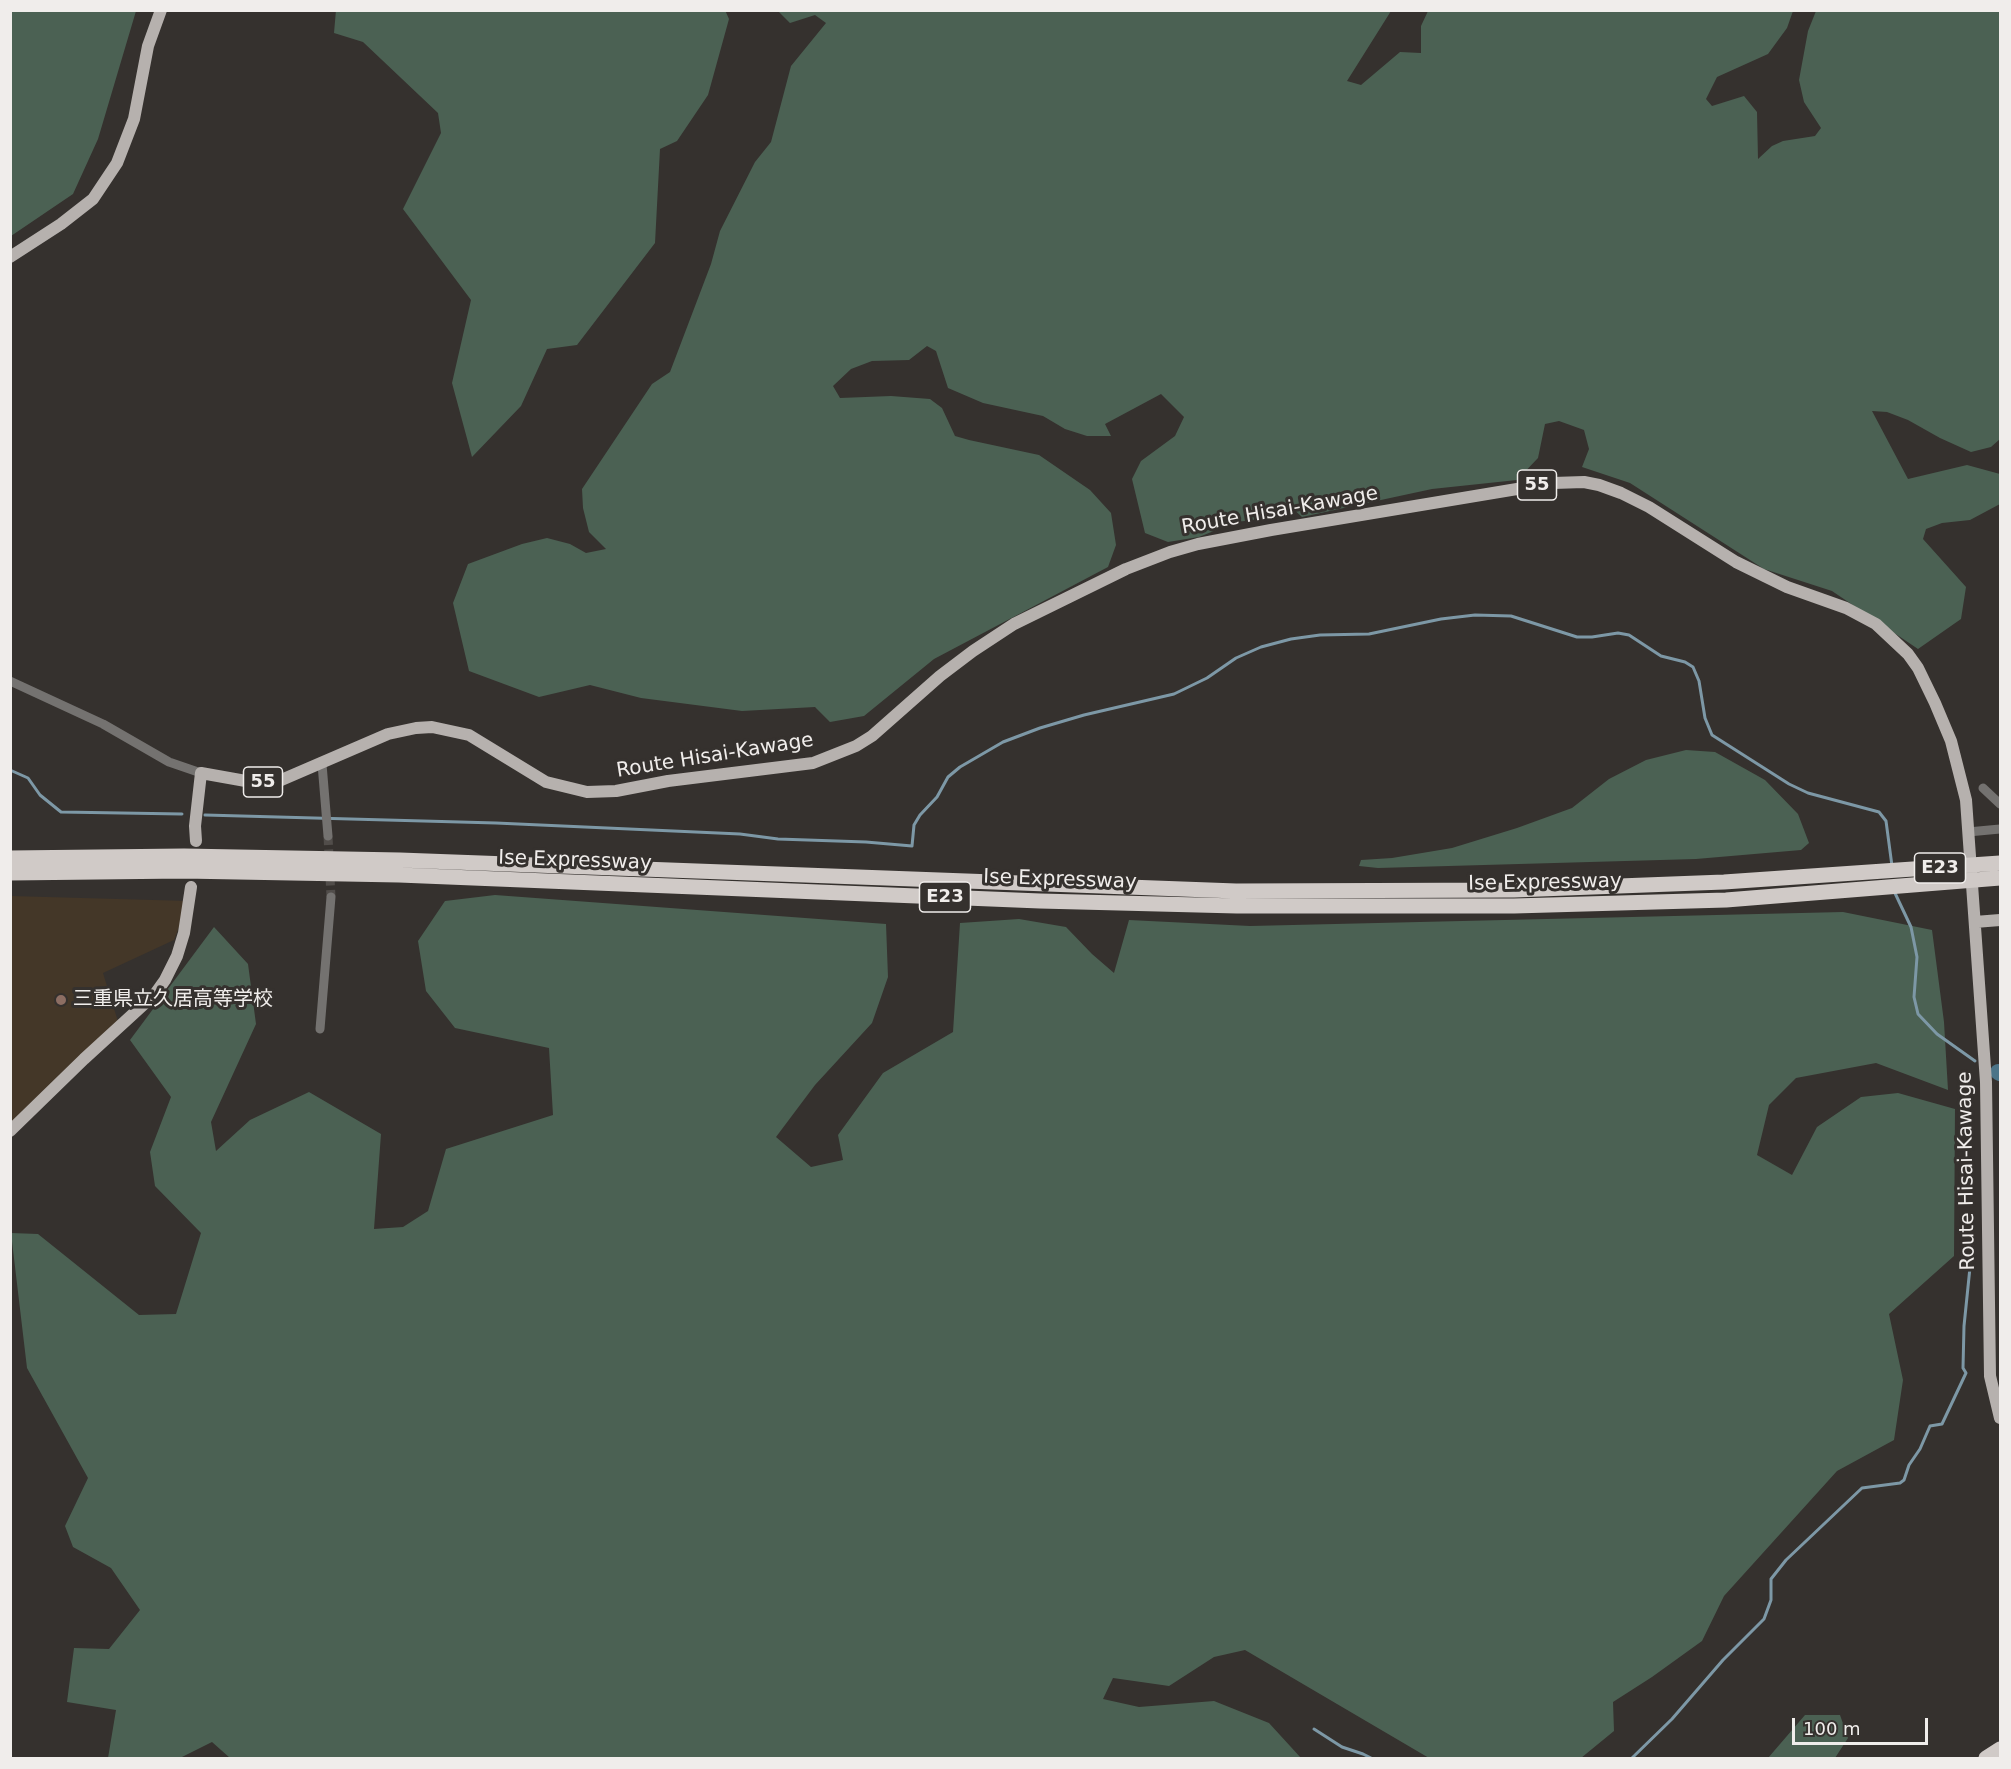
<!DOCTYPE html>
<html>
<head>
<meta charset="utf-8">
<style>
	body { margin:0 }
	#map { position:relative; width:2011px; height:1769px; overflow:hidden; background:#35312e; font-family:"DejaVu Sans",sans-serif }
	canvas { display:block }
	.frame { position:absolute; inset:0; border:12px solid #f0edeb; pointer-events:none }
	.scale { position:absolute; left:1792px; top:1718px; width:136px; height:27px; box-sizing:border-box; border:3px solid #f0edeb; border-top:0; padding-left:8px; font-size:18px; line-height:21px; white-space:nowrap; color:#f0edeb; -webkit-text-stroke:4px #35312e; paint-order:stroke }
</style>
</head>
<body>
<div id="map">
<canvas width="2011" height="1769"></canvas>
<div class="frame"></div>
<div class="scale">100 m</div>
</div>
<script>
const ctx = document.querySelector('canvas').getContext('2d');
ctx.lineJoin = 'round';
function paint(path, color) { ctx.fillStyle = color; ctx.fill(path, 'evenodd'); }
const shape = rows => new Path2D(rows.map(r => 'M' + r).join(''));
function strokePath(path, color, width, dash) { ctx.strokeStyle = color; ctx.lineWidth = width; ctx.lineCap = dash ? 'butt' : 'round'; ctx.setLineDash(dash || []); ctx.stroke(path); }
function write(font, color, halo, rows, align = 'center') {
  ctx.font = font + ' "DejaVu Sans","Noto Sans JP",sans-serif'; ctx.lineWidth = 6; ctx.setLineDash([]); ctx.textBaseline = 'middle'; ctx.strokeStyle = halo; ctx.fillStyle = color; for (const [text, x, y, turn = 0] of rows) {
    ctx.save(); ctx.translate(x, y); ctx.rotate((+turn || 0) * Math.PI / 180); ctx.textAlign = isNaN(turn) ? turn : align; if (halo) ctx.strokeText(text, 0, 0); ctx.fillText(text, 0, 0); ctx.restore();
  }
}
paint(shape([
	[11,896,189,901,174,940,103,973,120,1028,11,1131]
]), '#443728');
paint(shape([
	[11,10,136,11,98,139,73,194,11,236],
	[336,10,725,10,729,19,708,95,677,141,660,149,655,243,577,345,547,349,521,406,472,457,452,383,471,300,403,209,441,133,438,113,363,42,334,33],
	[778,11,1391,11,1347,81,1361,85,1400,52,1421,53,1421,26,1428,11,1793,11,1787,28,1768,54,1717,77,1706,99,1712,106,1744,96,1757,112,1758,159,1772,146,1783,141,1815,136,1821,128,1804,102,1799,80,1808,31,1816,11,2000,11,2000,439,1991,447,1971,452,1940,438,1908,420,1887,412,1872,411,1908,479,1967,465,2000,474,2000,504,1970,520,1942,523,1926,529,1923,539,1966,587,1961,619,1918,649,1832,591,1764,569,1630,483,1582,467,1589,449,1584,430,1559,421,1545,424,1538,458,1517,480,1432,489,1302,517,1289,505,1253,520,1236,522,1199,537,1168,542,1145,533,1132,479,1141,461,1175,436,1184,417,1161,394,1105,424,1111,436,1087,436,1065,429,1043,416,983,403,948,388,936,351,927,346,909,360,872,361,851,369,833,386,840,398,891,396,930,399,942,408,955,436,969,440,1039,455,1090,490,1111,513,1116,545,1108,567,934,659,864,716,830,722,815,707,742,711,641,698,590,685,539,697,469,671,453,603,468,564,522,544,547,538,570,544,586,553,606,549,589,532,583,508,582,489,652,384,670,372,711,264,720,231,755,162,771,142,791,66,826,23,815,15,790,23],
	[1686,750,1715,752,1765,780,1798,814,1809,843,1801,850,1696,859,1378,868,1359,866,1361,860,1392,858,1452,848,1517,828,1572,808,1609,779,1646,760],
	[495,895,886,924,888,977,872,1023,815,1085,776,1137,811,1167,843,1160,838,1135,883,1073,953,1032,960,923,1019,919,1066,927,1092,954,1114,973,1129,920,1250,926,1843,912,1932,930,1944,1022,1948,1090,1876,1063,1796,1078,1769,1105,1757,1155,1792,1175,1817,1127,1861,1097,1898,1093,1955,1109,1954,1256,1889,1314,1903,1380,1894,1440,1837,1471,1724,1596,1702,1641,1652,1677,1613,1702,1614,1731,1581,1758,1429,1758,1245,1650,1214,1657,1169,1686,1113,1678,1103,1699,1139,1707,1214,1701,1269,1723,1301,1758,230,1758,212,1742,180,1758,108,1758,116,1710,67,1702,74,1648,109,1649,140,1610,111,1568,73,1547,65,1526,88,1478,27,1368,11,1233,38,1234,139,1315,176,1314,201,1233,155,1186,150,1152,171,1097,130,1040,214,927,248,964,256,1024,211,1122,216,1151,250,1120,309,1092,381,1134,374,1229,403,1227,428,1211,446,1149,553,1115,549,1048,455,1028,426,991,418,941,445,901],
	[1805,1715,1840,1715,1848,1738,1835,1758,1768,1758]
]), '#4b6153');
strokePath(shape([
	[10,770,28,778,40,795,61,812,182,814],
	[205,815,496,823,740,834,778,839,866,842,912,846,914,825,920,815,937,797,948,777,960,767,1003,742,1040,728,1084,715,1174,694,1207,678,1236,658,1261,647,1291,639,1320,635,1369,634,1441,619,1475,615,1511,616,1577,637,1592,637,1618,633,1629,635,1661,656,1685,662,1693,667,1699,681,1705,718,1712,735,1789,784,1808,793,1879,812,1886,821,1892,866],
	[1894,891,1911,927,1917,957,1914,997,1918,1014,1937,1034,1975,1061],
	[1314,1729,1342,1747,1363,1754,1371,1758],
	[1632,1758,1672,1719,1723,1660,1764,1619,1771,1600,1771,1579,1786,1560,1862,1488,1900,1483,1904,1480,1909,1465,1920,1449,1930,1426,1942,1424,1966,1373,1963,1368,1964,1326,1973,1238]
]), '#7d98a6', 3);
strokePath(shape([
	[1998,1072,2000,1073]
]), '#4c7488', 16);
strokePath(shape([
	[328,836,331,897]
]), '#514d4a', 9, [9, 4.5]);
strokePath(shape([
	[10,681,103,724,169,762,201,773],
	[322,764,328,836],
	[1983,788,2000,804],
	[1968,832,2000,829],
	[320,1029,331,897]
]), '#747270', 9);
strokePath(shape([
	[10,257,61,224,93,199,117,163,134,119,148,46,161,10],
	[196,841,195,826,201,773,257,783,279,781,388,734,416,728,432,727,469,735,546,782,587,792,616,791,668,781,813,763,856,746,872,736,940,676,973,651,1014,624,1126,569,1170,552,1198,544,1271,530,1553,483,1584,482,1599,485,1621,493,1649,507,1736,562,1787,587,1846,608,1876,624,1908,654,1918,668,1935,703,1951,741,1966,800,1986,1082,1990,1376,2000,1418],
	[1975,922,2000,920],
	[10,1131,84,1059,155,994,165,980,177,956,184,933,191,887]
]), '#b6b1ae', 12);
strokePath(shape([
	[10,858,184,856,400,860,1236,891,1514,890,1724,882,2000,863],
	[10,873,184,871,399,875,1040,901,1237,906,1514,906,1726,900,2000,878],
	[1986,1758,2000,1749]
]), '#d0cac7', 15);
for (const [x, y, r, color] of [
	[61,1000,6,"#8d6e63"]
]) { const dot = new Path2D(); dot.arc(x, y, r, 0, 2 * Math.PI); ctx.fillStyle = color; ctx.fill(dot); strokePath(dot, '#35312e', 2); }
for (const [x, y, w] of [
	[1537,485,39],
	[263,782,39],
	[1940,868,51],
	[945,897,51]
]) { const box = new Path2D(); box.roundRect(x - w / 2, y - 15, w, 30, 4.5); ctx.fillStyle = '#35312e'; ctx.fill(box); strokePath(box, '#f0edeb', 1.5); }
write('bold 18px', '#f0edeb', null, [
	["55",1537,485],
	["55",263,782],
	["E23",1940,868],
	["E23",945,897]
]);
write('20px', '#f0edeb', '#35312e', [
	["Route Hisai-Kawage",1280,511,-10],
	["Route Hisai-Kawage",715,756,-9],
	["Ise Expressway",575,861,2],
	["Ise Expressway",1060,880,2],
	["Ise Expressway",1545,883,-1],
	["Route Hisai-Kawage",1967,1171,-91]
]);
write('20px', '#f0edeb', '#35312e', [
	["三重県立久居高等学校",73,1000]
], 'left');
</script>
</body>
</html>
